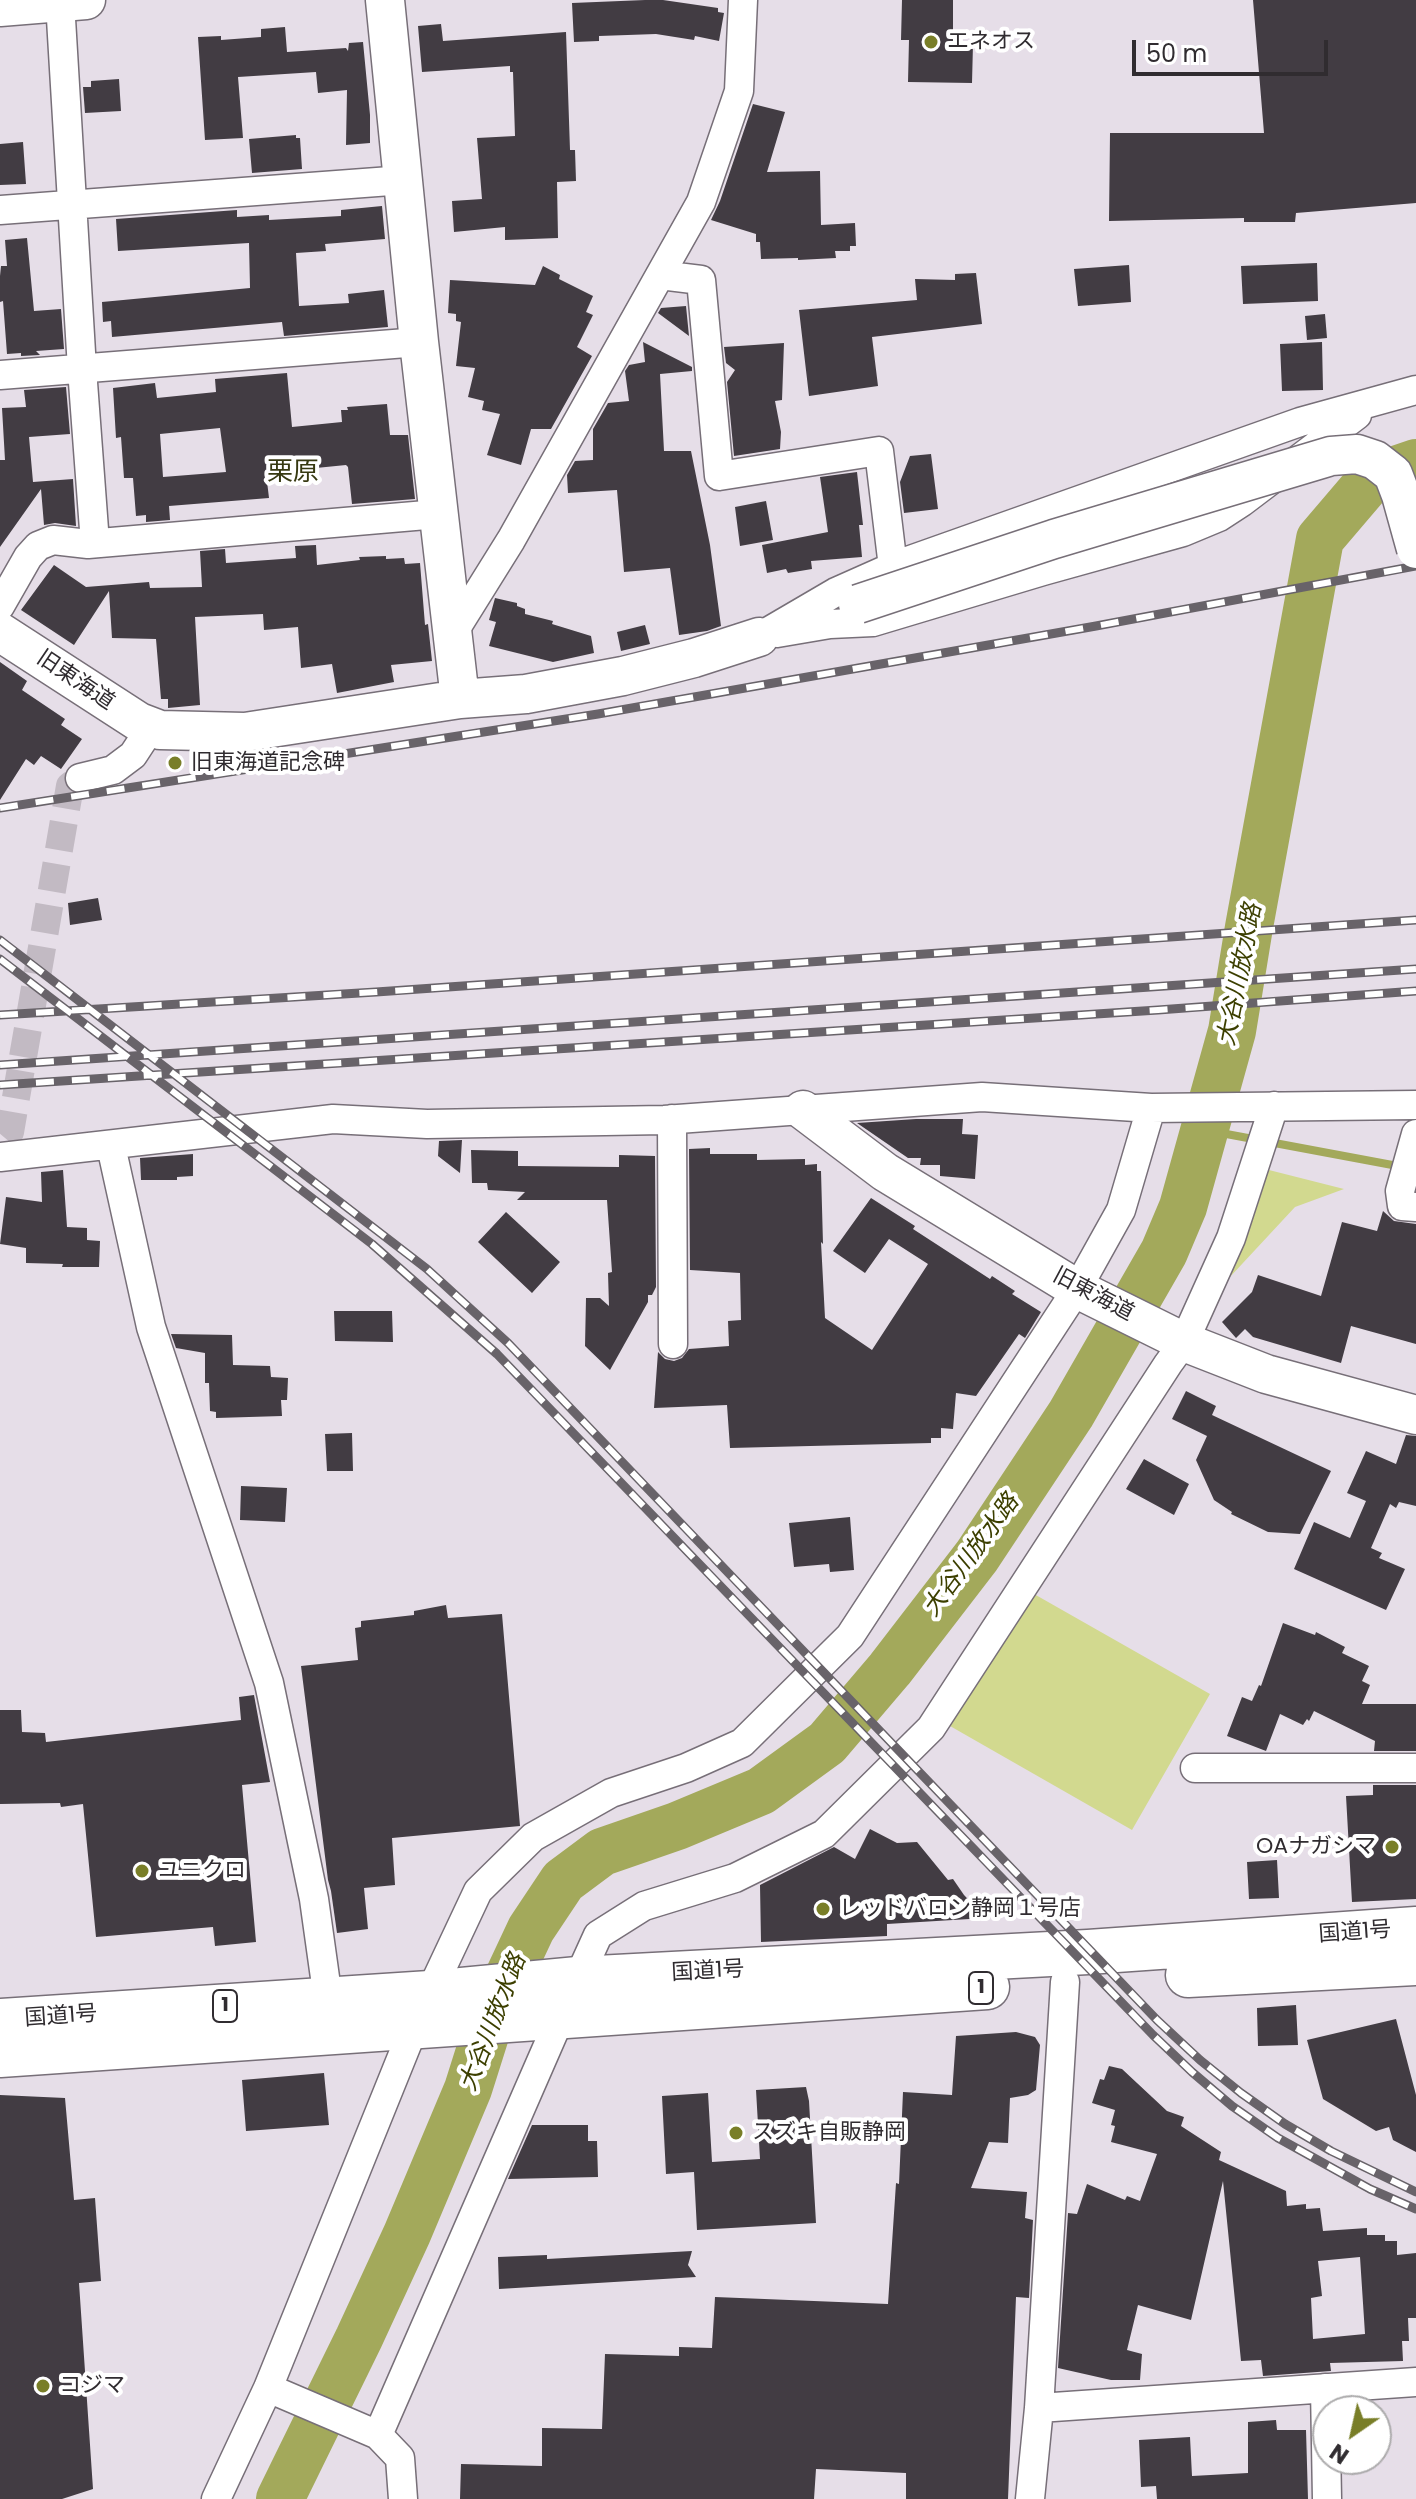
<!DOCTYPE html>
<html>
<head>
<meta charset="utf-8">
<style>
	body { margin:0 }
	#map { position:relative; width:1416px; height:2499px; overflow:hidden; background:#e6dee8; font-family:Poppins,sans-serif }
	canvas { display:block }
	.north { position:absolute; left:1312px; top:2395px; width:80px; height:80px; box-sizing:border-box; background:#fff; border:2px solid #acabac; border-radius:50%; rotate:214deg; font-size:22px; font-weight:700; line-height:32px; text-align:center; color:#302c30 }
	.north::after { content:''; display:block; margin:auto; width:28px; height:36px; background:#797e28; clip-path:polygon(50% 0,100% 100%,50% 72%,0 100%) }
	.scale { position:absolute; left:1132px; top:40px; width:196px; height:36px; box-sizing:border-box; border:4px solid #302c30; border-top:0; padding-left:10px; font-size:24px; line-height:28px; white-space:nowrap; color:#302c30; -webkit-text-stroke:6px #fff; paint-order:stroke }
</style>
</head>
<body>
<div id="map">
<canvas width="1416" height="2499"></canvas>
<div class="north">N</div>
<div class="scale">50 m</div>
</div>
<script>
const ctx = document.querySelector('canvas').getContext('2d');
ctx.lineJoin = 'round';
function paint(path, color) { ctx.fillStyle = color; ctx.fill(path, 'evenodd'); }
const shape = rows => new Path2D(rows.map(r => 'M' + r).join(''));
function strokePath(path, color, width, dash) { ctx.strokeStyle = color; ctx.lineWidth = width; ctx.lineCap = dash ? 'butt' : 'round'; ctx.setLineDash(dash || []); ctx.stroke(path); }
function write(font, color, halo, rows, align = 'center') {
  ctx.font = font + ' Poppins,"Noto Sans JP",sans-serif'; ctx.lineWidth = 8; ctx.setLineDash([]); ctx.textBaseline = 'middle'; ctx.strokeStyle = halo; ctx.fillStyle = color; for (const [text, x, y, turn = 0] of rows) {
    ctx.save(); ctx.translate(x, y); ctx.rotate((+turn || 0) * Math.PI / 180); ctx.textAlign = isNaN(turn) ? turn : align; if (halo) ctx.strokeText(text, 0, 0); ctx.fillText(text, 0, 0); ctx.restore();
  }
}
paint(shape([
	[1265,1169,1344,1189,1295,1207,1216,1292],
	[1027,1590,1210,1694,1132,1830,950,1726]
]), '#d2d98f');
strokePath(shape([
	[1205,1130,1403,1167]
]), '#a3a95b', 8);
strokePath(shape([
	[280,2499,359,2338,407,2234,468,2089,493,2010,531,1929,563,1881,602,1852,677,1826,761,1791,827,1743,890,1669,977,1556,1071,1414,1164,1252,1183,1207,1232,1031,1249,927,1320,539,1372,478,1416,463]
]), '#a3a95b', 48);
paint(shape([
	[645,0,663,0,718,8,718,12,724,13,719,41,695,36,694,40,656,34,599,36,599,41,574,42,572,3],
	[902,0,953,0,953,44,973,44,972,83,908,82,909,40,901,40],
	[1253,0,1416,0,1416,203,1296,213,1295,222,1244,222,1244,218,1109,221,1110,133,1264,133],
	[441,24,443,41,566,32,570,150,575,150,576,181,557,182,558,238,505,240,505,227,454,232,452,201,482,199,477,138,515,136,513,72,510,72,510,66,422,72,418,26],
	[285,27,287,52,346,48,348,51,349,43,363,42,370,115,370,143,346,145,347,90,318,93,316,72,238,77,243,138,205,140,198,37,221,36,221,40,261,37,261,29],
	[119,79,121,111,85,113,83,87,91,87,91,81],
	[753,104,785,112,767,172,820,171,821,225,855,223,856,246,850,246,850,251,835,251,836,258,798,260,798,258,761,259,760,242,756,242,756,234,711,220,720,201],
	[296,135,296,138,300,138,302,169,252,173,249,139],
	[23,142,26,184,0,185,0,144],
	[382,206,385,239,325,244,326,251,296,253,299,306,349,303,348,294,384,290,388,327,284,336,282,322,112,337,111,321,103,322,102,302,250,288,249,243,118,251,116,219,237,210,237,217,269,215,269,220,341,216,341,210],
	[27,238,34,311,61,309,64,349,36,351,40,355,21,356,21,353,7,354,3,301,0,302,0,276,1,266,7,266,5,240],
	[1317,263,1318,301,1243,304,1241,266],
	[1129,265,1131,302,1078,306,1074,269],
	[543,266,560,275,559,279,593,296,586,312,593,315,577,347,592,356,551,429,531,429,521,465,487,455,500,414,482,410,484,401,468,397,475,368,456,366,461,322,456,321,456,314,448,313,450,280,535,285],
	[976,273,982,324,872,337,878,386,809,396,799,310,917,300,915,279,955,280,955,274],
	[686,306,689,336,658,313,661,308],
	[1325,314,1327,338,1307,340,1305,316],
	[643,342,692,367,692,371,660,374,664,451,691,451,710,545,721,626,707,631,679,635,670,568,624,572,617,490,568,493,567,475,575,461,593,460,593,429,608,403,629,401,625,371,629,365,645,362],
	[1322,342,1323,390,1282,391,1280,344],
	[784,343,782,400,775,401,781,432,780,449,734,456,727,382,735,370,726,363,724,347],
	[287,373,292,427,342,422,341,410,348,410,347,407,387,404,390,435,408,435,415,499,352,504,348,467,346,465,266,473,269,498,169,506,170,520,146,522,146,515,136,516,133,478,124,478,121,437,116,438,113,388,155,383,157,398,216,392,215,379],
	[220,428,226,472,163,477,160,434],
	[66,387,70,434,29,437,33,482,73,479,76,526,55,523,44,525,41,489,0,547,0,460,5,460,2,408,26,407,24,390],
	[931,454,938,509,904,513,900,482,910,456],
	[857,472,863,525,859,525,862,557,811,561,812,569,788,573,786,569,767,573,762,545,828,532,820,477],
	[766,501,773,540,740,546,735,507],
	[316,545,317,565,360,560,359,557,386,556,386,559,404,558,405,564,420,563,425,625,428,624,432,661,391,665,394,682,337,693,332,664,301,668,298,627,264,630,263,614,195,617,200,705,168,708,168,699,161,699,156,639,112,638,109,591,74,645,21,610,54,565,86,587,149,582,150,588,202,587,200,551,225,549,226,563,296,558,295,546],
	[495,598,517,603,517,606,525,609,525,614,553,621,552,624,591,636,594,653,553,662,489,646,496,622,489,620],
	[645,625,650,644,621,651,617,632],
	[0,662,27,681,22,690,65,719,61,725,82,739,61,769,41,756,34,765,26,759,0,800],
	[98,898,102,920,70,925,68,903],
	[916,1119,963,1119,962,1134,978,1135,975,1179,940,1176,940,1165,920,1165,921,1158,908,1158,857,1123],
	[462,1140,460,1173,438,1156,439,1141],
	[710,1148,710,1154,757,1154,757,1160,805,1159,805,1165,817,1164,817,1171,821,1171,823,1244,821,1242,825,1318,872,1350,928,1264,889,1239,865,1273,833,1251,871,1198,915,1226,913,1229,990,1279,992,1276,1015,1291,1012,1294,1041,1312,1025,1338,1019,1334,976,1396,956,1393,953,1429,941,1428,941,1438,931,1438,931,1443,730,1448,727,1405,654,1408,658,1352,665,1359,674,1361,682,1358,689,1349,729,1346,728,1321,741,1320,740,1273,690,1270,689,1149],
	[471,1150,518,1151,518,1166,619,1167,619,1155,655,1156,656,1287,652,1295,648,1295,648,1302,610,1370,585,1346,586,1298,600,1298,609,1306,608,1273,612,1272,607,1200,517,1200,525,1192,488,1190,487,1183,472,1183],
	[193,1154,193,1176,177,1177,177,1180,141,1180,140,1158],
	[63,1170,67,1227,87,1228,87,1240,100,1241,99,1267,62,1267,63,1264,26,1263,26,1248,0,1244,6,1197,42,1202,41,1172],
	[1383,1211,1394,1221,1416,1224,1416,1344,1351,1326,1341,1363,1253,1337,1245,1329,1236,1338,1222,1322,1252,1292,1258,1275,1321,1296,1342,1222,1377,1231],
	[506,1212,560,1262,532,1293,478,1242],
	[334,1311,392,1311,393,1342,335,1341],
	[171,1334,232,1335,233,1365,270,1366,271,1377,288,1378,287,1400,281,1400,282,1416,216,1418,216,1412,210,1411,209,1383,205,1383,205,1353,176,1348],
	[1186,1391,1216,1406,1212,1415,1331,1471,1300,1534,1268,1532,1231,1514,1232,1512,1214,1500,1196,1460,1207,1436,1172,1419],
	[352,1433,353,1471,327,1471,325,1434],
	[1406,1435,1416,1436,1416,1506,1399,1502,1396,1508,1390,1504,1371,1548,1382,1553,1379,1558,1405,1569,1386,1610,1294,1569,1314,1522,1350,1538,1366,1501,1347,1493,1366,1451,1396,1464],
	[1144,1459,1189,1484,1174,1515,1126,1489],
	[241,1486,287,1488,285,1522,240,1520],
	[850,1517,854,1570,830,1572,829,1564,794,1567,789,1523],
	[446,1605,448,1618,502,1614,520,1826,392,1838,395,1885,364,1888,368,1929,337,1933,331,1891,328,1880,301,1666,358,1660,355,1628,361,1627,361,1621,414,1615,414,1611],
	[1283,1623,1315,1635,1316,1632,1345,1647,1342,1653,1369,1666,1362,1681,1370,1685,1362,1704,1416,1704,1416,1751,1374,1751,1375,1741,1314,1711,1309,1721,1307,1719,1303,1725,1280,1714,1266,1751,1227,1736,1242,1697,1252,1701,1259,1685,1261,1686],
	[254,1695,270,1782,242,1785,256,1942,215,1946,213,1927,96,1937,83,1804,61,1807,60,1803,0,1804,0,1710,21,1710,22,1732,45,1733,46,1742,241,1720,239,1697],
	[1373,1785,1416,1785,1416,1899,1352,1902,1346,1796,1373,1795],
	[870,1829,897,1843,917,1842,948,1880,953,1879,964,1895,986,1918,887,1924,887,1936,761,1942,760,1885,834,1847,855,1859],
	[1277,1860,1279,1898,1249,1899,1247,1862],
	[1296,2005,1298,2045,1258,2046,1257,2008],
	[1396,2019,1416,2095,1416,2152,1393,2140,1389,2127,1376,2131,1323,2099,1307,2040],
	[1016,2032,1035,2037,1040,2045,1036,2090,1028,2095,1010,2098,1008,2143,989,2142,971,2188,1027,2192,1025,2218,1033,2220,1029,2298,1016,2297,1008,2499,906,2499,906,2473,816,2469,814,2499,460,2499,461,2464,542,2466,542,2428,602,2429,605,2354,679,2356,679,2347,712,2348,715,2297,888,2304,896,2183,899,2184,903,2092,952,2095,956,2036],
	[1109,2066,1122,2069,1167,2111,1184,2117,1181,2126,1221,2152,1219,2160,1286,2191,1287,2206,1306,2204,1306,2209,1320,2208,1323,2231,1367,2228,1367,2235,1385,2235,1385,2241,1397,2241,1397,2255,1416,2253,1416,2318,1408,2318,1409,2341,1402,2341,1403,2361,1330,2363,1331,2371,1263,2376,1261,2360,1241,2361,1223,2181,1191,2320,1138,2305,1127,2350,1142,2354,1140,2380,1111,2380,1058,2368,1068,2213,1077,2214,1087,2184,1125,2200,1127,2196,1140,2201,1157,2154,1111,2142,1115,2126,1111,2125,1115,2110,1092,2103,1100,2079,1104,2080],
	[1360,2257,1365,2334,1313,2339,1311,2298,1322,2296,1318,2261],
	[324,2073,329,2125,246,2131,242,2080],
	[806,2087,809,2101,816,2223,697,2230,694,2172,666,2174,662,2096,708,2093,712,2162,760,2159,756,2090],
	[0,2095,65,2098,74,2200,95,2198,101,2281,79,2283,93,2489,62,2499,0,2499],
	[532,2125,588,2125,588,2141,597,2141,598,2177,508,2179],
	[692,2251,688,2265,696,2277,499,2289,498,2257,547,2255,547,2259],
	[1276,2420,1277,2430,1306,2430,1308,2499,1157,2499,1156,2486,1141,2487,1139,2440,1190,2437,1192,2476,1248,2473,1248,2422]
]), '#423c43');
strokePath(shape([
	[5,1138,10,1132,70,786,80,778]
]), '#c2bac3', 28, [28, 14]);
const street = shape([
	[60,2,82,369,95,543],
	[0,210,404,180],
	[660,275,701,280,719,476,879,451,893,567],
	[0,375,419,342],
	[0,606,28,557,38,546,53,540,88,544,438,514],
	[453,633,511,540,701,202,739,91,743,0],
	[777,633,830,624,873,622,1043,571,1183,532,1219,517,1242,502,1357,415],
	[759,637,836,592,899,564,1300,422,1416,390],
	[80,778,113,770,133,755,152,726],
	[672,1119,673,1344],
	[1416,1134,1400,1191,1402,1206,1416,1207],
	[111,1146,151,1327,269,1683,314,1899,328,1999],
	[0,1157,333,1119,427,1124,664,1120,982,1097,1151,1108,1416,1105],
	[1195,1768,1416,1768],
	[578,1979,598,1935,644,1906,735,1878,824,1834,931,1728,1168,1364,1184,1342,1231,1238,1274,1106],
	[268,2388,378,2435,560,2018],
	[1325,2388,1327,2499],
	[1039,2408,1416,2382],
	[378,2435,400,2458,403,2499],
	[216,2499,268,2388,414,2027,478,1891,533,1837,611,1793,686,1768,742,1743,850,1636,1077,1289,1121,1210,1151,1108],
	[1030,2499,1039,2408,1065,1982]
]);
const secondary = shape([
	[385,0,419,342,460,699],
	[0,7,86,0],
	[0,632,139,722,160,730,245,732,460,699,526,694,623,676,694,658,759,637],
	[803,1110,885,1172,1077,1289,1184,1342,1266,1374,1416,1415]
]);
const highway = shape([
	[1188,1975,1416,1963],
	[0,2021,430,1993,578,1979,1088,1952,1416,1929],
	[0,2055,987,1987]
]);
strokePath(street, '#776f78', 31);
strokePath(secondary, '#776f78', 41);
strokePath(highway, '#776f78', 47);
strokePath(street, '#fff', 28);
strokePath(secondary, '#fff', 38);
strokePath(highway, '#fff', 44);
const rail = shape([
	[0,808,598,714,1096,626,1416,566],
	[0,940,427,1269,508,1343,1157,2020,1200,2060,1241,2093,1285,2124,1331,2151,1416,2192],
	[0,959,372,1244,497,1354,1153,2035,1192,2072,1232,2106,1278,2138,1370,2189,1416,2209],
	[0,1015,376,992,1416,920],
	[0,1065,1416,969],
	[0,1085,1158,1010,1416,991]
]);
strokePath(rail, '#686369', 9);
strokePath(rail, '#fff', 6, [18]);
const secondaryBridge = shape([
	[858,604,1054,539,1331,456,1357,454,1375,460,1393,474,1401,495,1416,549]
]);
strokePath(secondaryBridge, '#776f78', 41, []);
strokePath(secondaryBridge, '#fff', 38);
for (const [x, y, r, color] of [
	[931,42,8,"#797e28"],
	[175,763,8,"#797e28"],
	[1392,1847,8,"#797e28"],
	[142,1871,8,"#797e28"],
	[823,1909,8,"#797e28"],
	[736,2133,8,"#797e28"],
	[43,2386,8,"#797e28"]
]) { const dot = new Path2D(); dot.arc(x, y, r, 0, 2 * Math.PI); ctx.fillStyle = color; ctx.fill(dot); strokePath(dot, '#fff', 3); }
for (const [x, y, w] of [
	[981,1988,24],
	[225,2006,24]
]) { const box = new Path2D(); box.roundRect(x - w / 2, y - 16, w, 32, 6); ctx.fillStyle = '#fff'; ctx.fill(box); strokePath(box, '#302c30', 2); }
write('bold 20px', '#302c30', null, [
	["1",981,1988],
	["1",225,2006]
]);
write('22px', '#302c30', '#fff', [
	["エネオス",947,42],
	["旧東海道記念碑",191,763],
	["OAナガシマ",1376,1847,"right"],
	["ユニクロ",158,1871],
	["レッドバロン静岡１号店",839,1909],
	["スズキ自販静岡",752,2133],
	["コジマ",59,2386]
], 'left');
write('22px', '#302c30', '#fff', [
	["旧東海道",75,681,34],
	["旧東海道",1093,1295,28],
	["国道1号",1355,1933,-4],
	["国道1号",708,1972,-3],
	["国道1号",61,2017,-4]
]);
write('italic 24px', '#3c3f00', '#fff', [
	["大谷川放水路",1241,975,-79],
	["大谷川放水路",972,1556,-54],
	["大谷川放水路",494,2023,-69]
]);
write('26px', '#373911', '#fff', [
	["栗原",293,473]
]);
</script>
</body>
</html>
